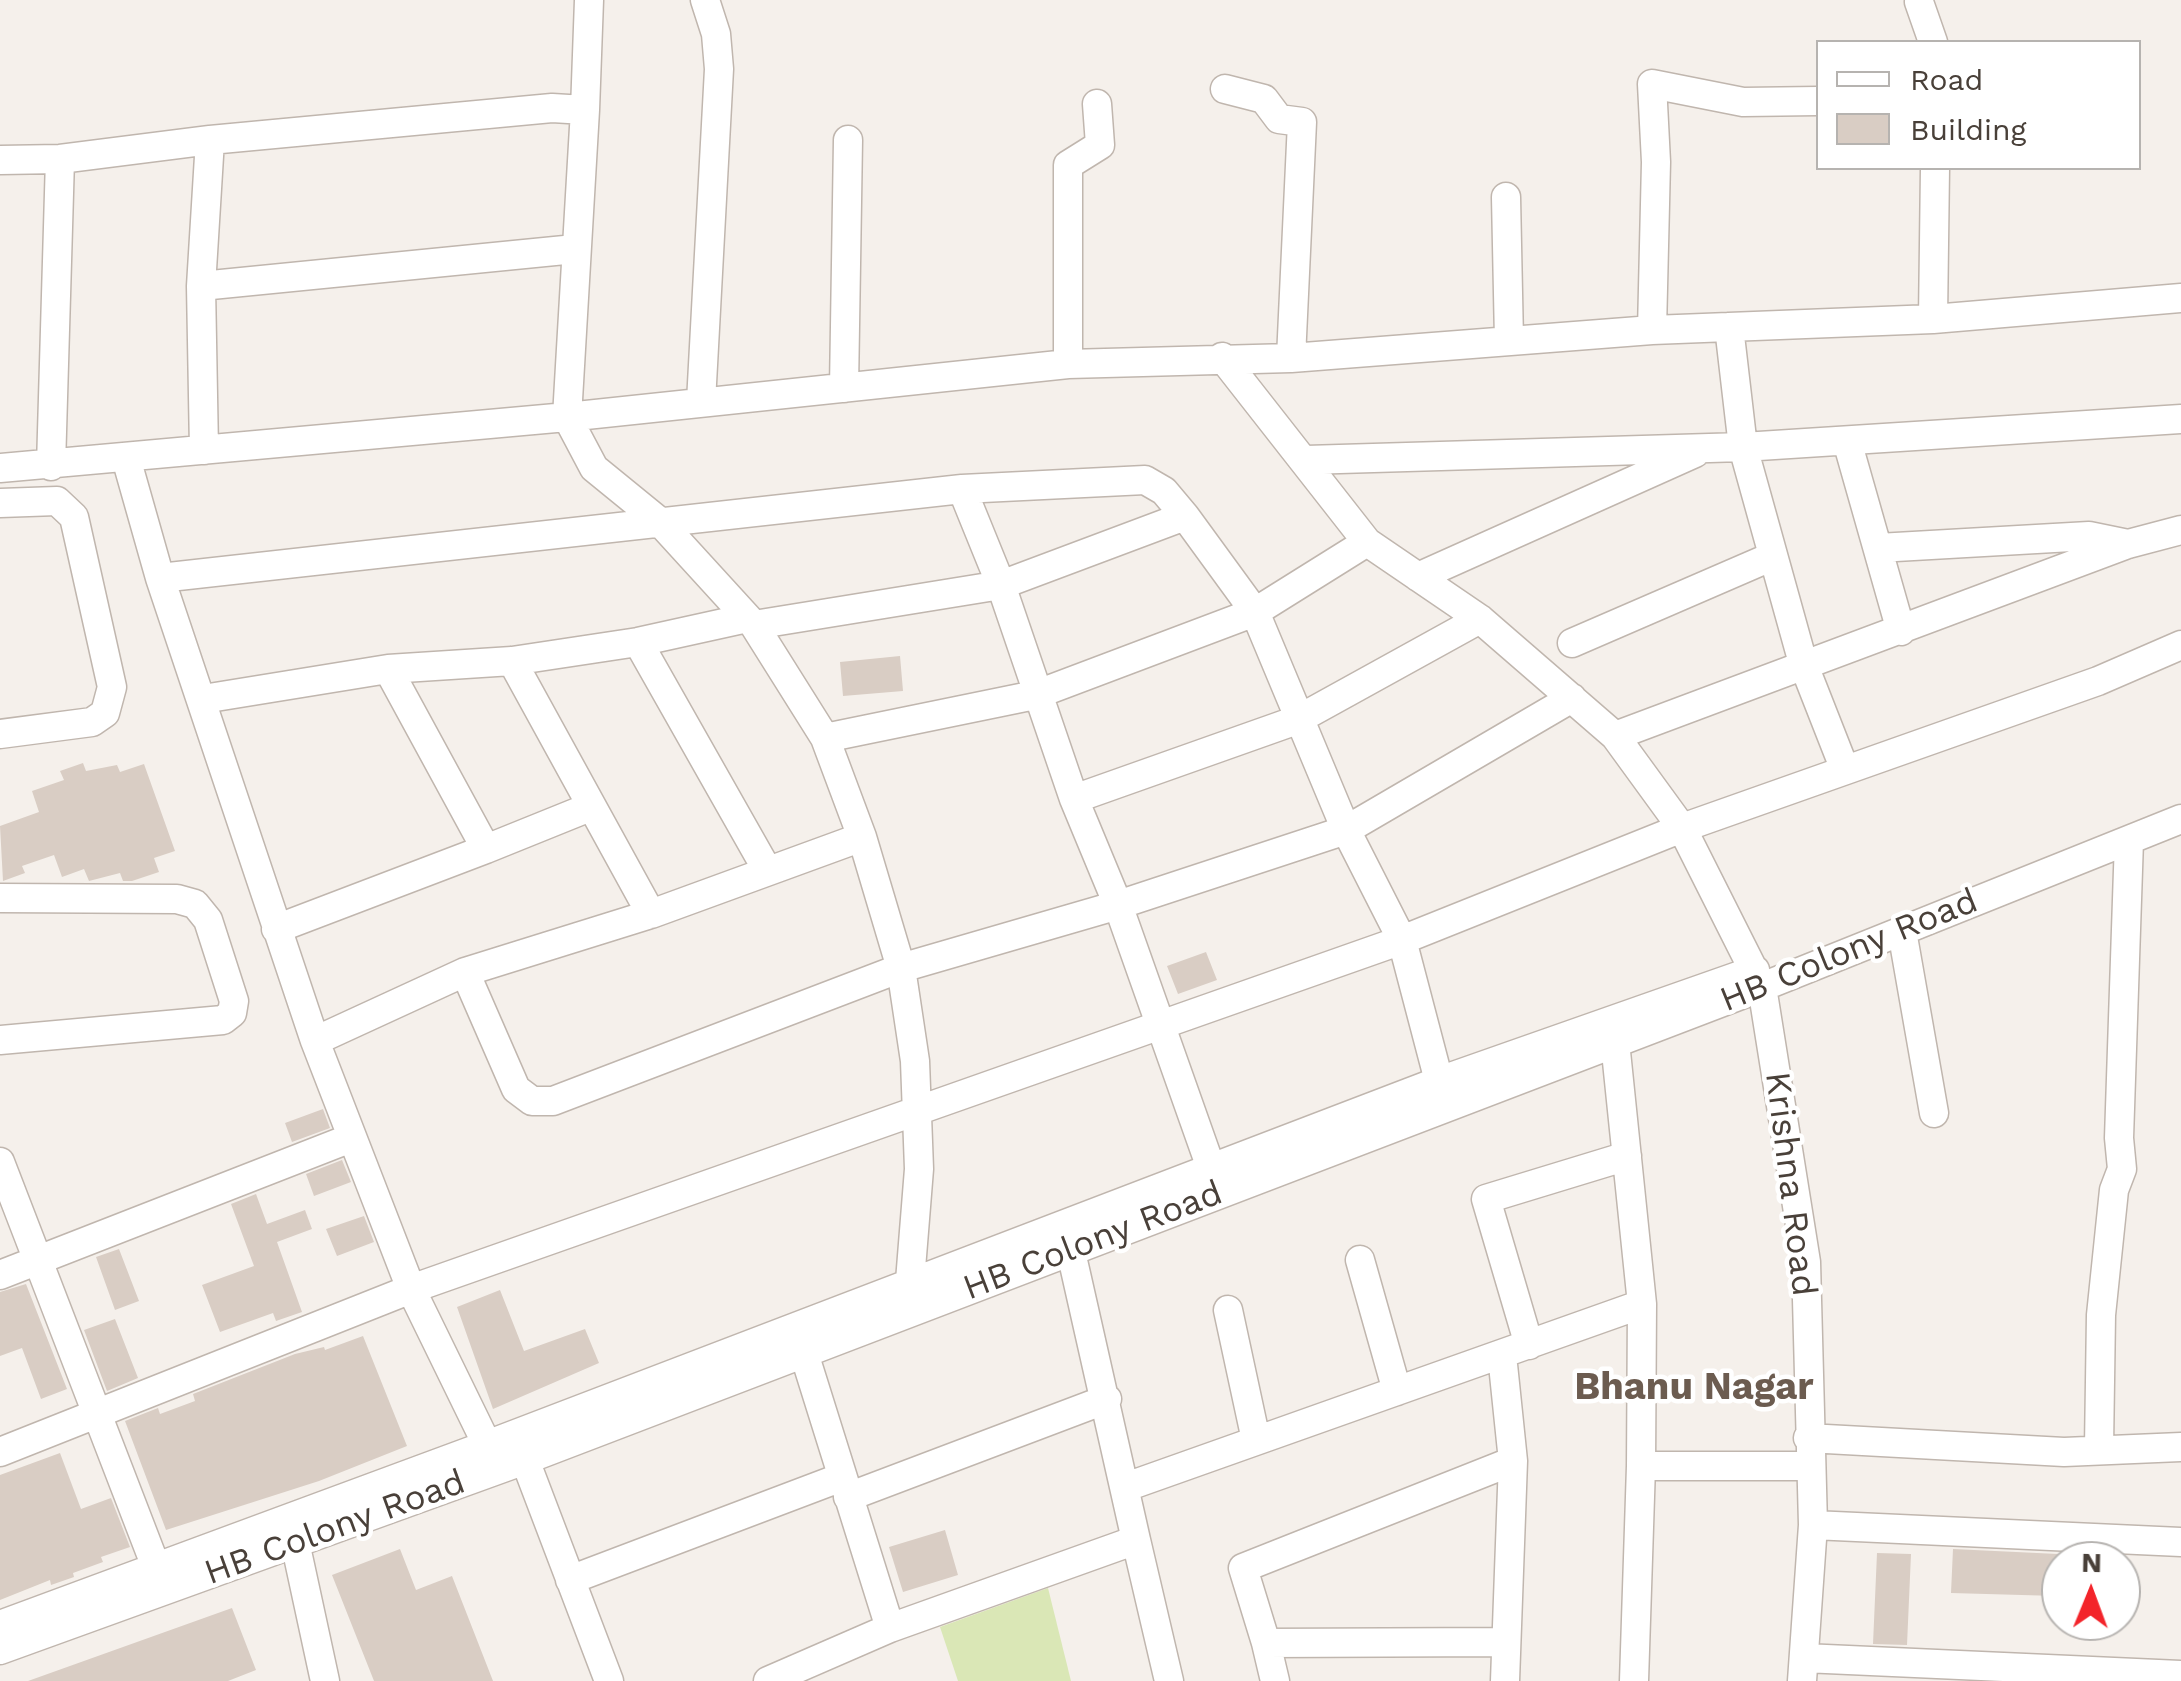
<!DOCTYPE html>
<html>
<head>
<meta charset="utf-8">
<style>
	body { margin:0 }
	#map { position:relative; width:2181px; height:1681px; overflow:hidden; background:#f5f0eb; font-family:"Work Sans",sans-serif }
	canvas { display:block }
	.legend { position:absolute; left:1816px; top:40px; width:325px; height:130px; box-sizing:border-box; background:#fff; border:2px solid #b6b3b0; margin:0; padding:12px 18px; list-style:none; font-size:30px; color:#494039 }
	.legend li { display:flex; align-items:center; gap:20px; height:50px }
	.legend b { width:50px; border:2px solid #b6b3b0 }
	.north { position:absolute; left:2041px; top:1541px; width:100px; height:100px; box-sizing:border-box; background:#fff; border:2px solid #b6b3b0; border-radius:50%; rotate:1deg; font-size:28px; font-weight:700; line-height:40px; text-align:center; color:#494039 }
	.north::after { content:''; display:block; margin:auto; width:35px; height:45px; background:#f3242a; clip-path:polygon(50% 0,100% 100%,50% 72%,0 100%) }
</style>
</head>
<body>
<div id="map">
<canvas width="2181" height="1681"></canvas>
<ul class="legend">
<li><b style="height:12px;background:#fff"></b>Road</li>
<li><b style="height:28px;background:#d9cdc4"></b>Building</li>
</ul>
<div class="north">N</div>
</div>
<script>
const ctx = document.querySelector('canvas').getContext('2d');
ctx.lineJoin = 'round';
function paint(path, color) { ctx.fillStyle = color; ctx.fill(path, 'evenodd'); }
const shape = rows => new Path2D(rows.map(r => 'M' + r).join(''));
function strokePath(path, color, width, dash) { ctx.strokeStyle = color; ctx.lineWidth = width; ctx.lineCap = dash ? 'butt' : 'round'; ctx.setLineDash(dash || []); ctx.stroke(path); }
function write(font, color, halo, rows, align = 'center') {
  ctx.font = font + ' "Work Sans",sans-serif'; ctx.lineWidth = 9; ctx.setLineDash([]); ctx.textBaseline = 'middle'; ctx.strokeStyle = halo; ctx.fillStyle = color; for (const [text, x, y, turn = 0] of rows) {
    ctx.save(); ctx.translate(x, y); ctx.rotate((+turn || 0) * Math.PI / 180); ctx.textAlign = isNaN(turn) ? turn : align; if (halo) ctx.strokeText(text, 0, 0); ctx.fillText(text, 0, 0); ctx.restore();
  }
}
paint(shape([
	[1048,1588,1071,1681,958,1681,940,1627]
]), '#dae7b6');
paint(shape([
	[900,656,903,691,843,696,840,662],
	[83,763,86,771,117,765,120,772,144,764,175,851,154,858,159,872,132,881,123,881,120,873,89,881,84,869,62,877,54,855,22,866,25,873,3,881,0,826,39,812,32,791,64,780,60,771],
	[1206,952,1217,980,1178,994,1167,966],
	[323,1109,330,1128,292,1142,285,1123],
	[342,1160,351,1182,314,1196,306,1174],
	[256,1194,267,1224,305,1210,312,1229,277,1242,302,1312,276,1321,273,1313,220,1332,202,1285,254,1266,231,1204],
	[364,1216,374,1242,337,1256,326,1229],
	[119,1249,139,1301,115,1310,96,1257],
	[26,1284,67,1389,41,1399,22,1348,0,1356,0,1292],
	[500,1290,524,1351,585,1329,599,1363,493,1409,457,1307],
	[115,1319,138,1378,107,1391,84,1330],
	[363,1336,407,1446,319,1481,166,1530,125,1421,158,1408,160,1414,195,1401,193,1394,295,1354,324,1347,325,1350],
	[60,1453,81,1509,111,1498,130,1547,101,1557,103,1562,73,1573,74,1577,51,1585,50,1580,0,1600,0,1475],
	[945,1530,958,1575,903,1592,889,1547],
	[400,1549,416,1590,452,1576,493,1681,374,1681,332,1575],
	[1953,1549,2058,1554,2057,1596,1951,1593],
	[1877,1553,1911,1554,1907,1645,1873,1644],
	[232,1608,256,1670,228,1681,28,1681]
]), '#d9cdc4');
const minor = shape([
	[1919,2,1933,42],
	[1225,89,1264,99,1279,119,1302,122,1291,358],
	[585,110,589,0],
	[0,160,60,159,210,140],
	[1506,197,1509,341],
	[201,286,575,249],
	[1933,319,1935,168],
	[1729,327,1743,447,1803,663,1845,770],
	[1652,330,1656,162,1652,84,1743,102,1818,101],
	[1222,357,1367,542,1480,619,1615,736,1682,828,1762,987,1806,1262,1813,1525,1802,1681],
	[1068,364,1068,165,1100,145,1097,104],
	[844,388,848,140],
	[701,402,719,69,716,34,705,0],
	[1847,441,1901,631],
	[204,450,201,286,210,140,552,108,585,110,567,417,594,468,659,521,754,625,825,738,862,837,901,968,915,1061,919,1169,910,1281],
	[126,458,160,578,315,1041,411,1289,494,1459],
	[1306,460,1743,447,2181,419],
	[51,466,60,159],
	[0,468,567,417,1068,364,1291,358,1652,330,1933,319,2181,298],
	[962,489,1001,585,1074,799,1118,905,1216,1182],
	[0,503,57,501,74,517,112,687,105,713,92,722,0,734],
	[1878,548,2089,536,2128,544],
	[1418,577,1695,453],
	[160,578,962,489,1145,480,1164,491,1185,516,1255,612,1346,830,1402,940,1439,1081],
	[754,625,1001,585,1185,516],
	[638,642,766,868],
	[1572,643,1773,556],
	[512,661,651,914],
	[388,669,486,849,590,807],
	[203,699,388,669,512,661,638,642,747,618],
	[1615,736,2128,544,2181,530],
	[825,738,1035,695,1255,612,1367,542],
	[1074,799,1297,720,1480,619],
	[0,898,177,899,195,904,208,920,234,1001,232,1013,223,1020,0,1040],
	[276,929,486,849],
	[1902,931,1934,1113],
	[465,972,516,1089,532,1101,553,1101,901,968,1118,905,1346,830,1572,698],
	[315,1041,465,972,651,914,862,837],
	[1615,1042,1642,1304],
	[0,1162,161,1580],
	[1067,1234,1136,1540],
	[1360,1260,1397,1391],
	[0,1275,351,1138],
	[1228,1310,1256,1440],
	[1529,1345,1486,1199,1627,1156],
	[803,1350,890,1628],
	[1502,1355,1513,1461,1505,1681],
	[1808,1438,2064,1452,2181,1447],
	[2099,1447,2101,1315,2114,1190,2122,1169,2119,1138,2129,840],
	[0,1452,411,1289,1402,940,1682,828,2098,681,2181,645],
	[525,1460,609,1681],
	[1126,1487,1642,1304,1641,1466],
	[848,1497,1107,1399],
	[1813,1525,2181,1542],
	[295,1542,325,1681],
	[570,1580,842,1477],
	[0,1625,487,1445,1439,1081,1755,970],
	[1506,1642,1266,1643,1243,1568,1513,1461],
	[1266,1643,1275,1681],
	[0,1650,525,1460,1762,987,2181,819],
	[1804,1658,2181,1675],
	[768,1681,890,1628,1136,1540,1169,1681],
	[1634,1681,1641,1466,1809,1466]
]);
strokePath(minor, '#c0b6ae', 31);
strokePath(minor, '#fff', 28);
write('35px', '#494039', '#fff', [
	["HB Colony Road",1849,951,-22],
	["Krishna Road",1790,1184,83],
	["HB Colony Road",1093,1241,-21],
	["HB Colony Road",335,1528,-20]
]);
write('bold 38px', '#6c5c50', '#fff', [
	["Bhanu Nagar",1694,1388]
]);
</script>
</body>
</html>
